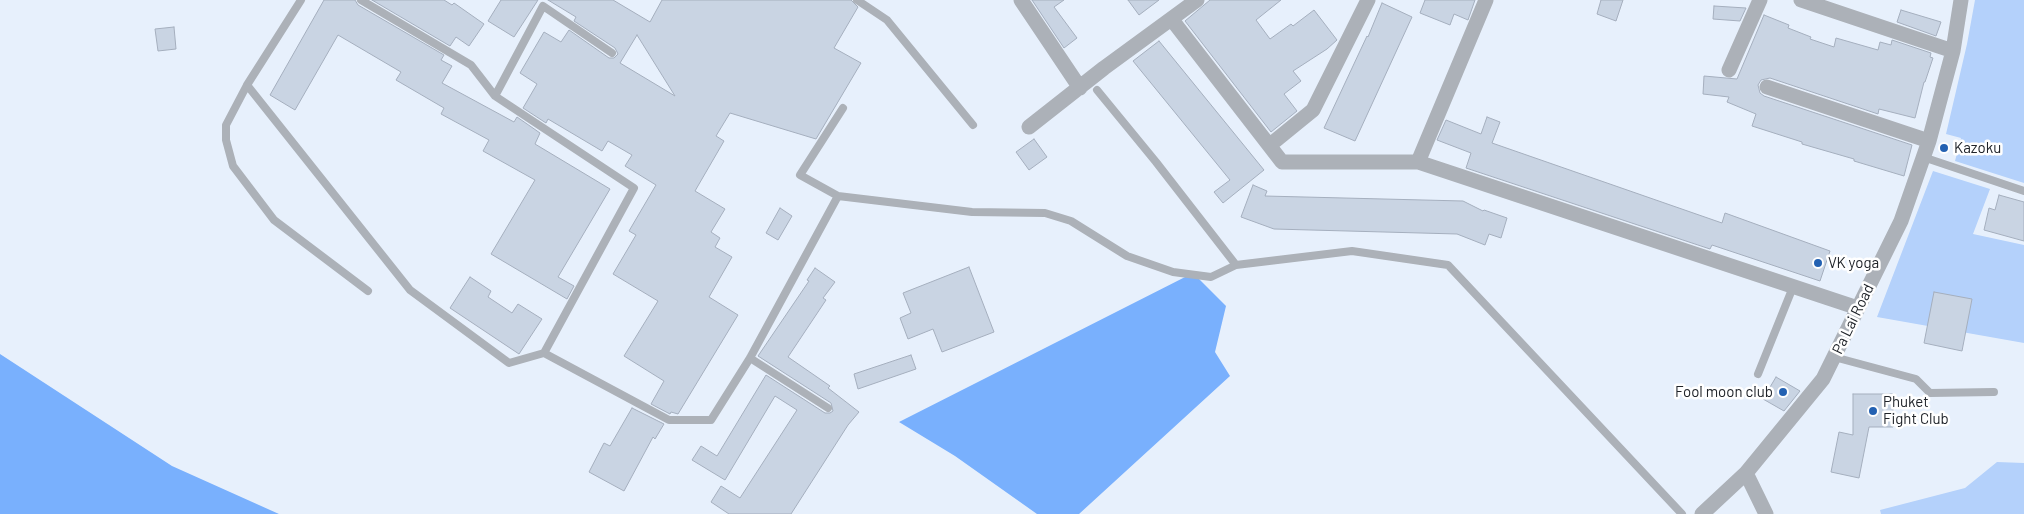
<!DOCTYPE html>
<html>
<head>
<meta charset="utf-8">
<style>
	body { margin:0 }
	canvas { display:block; background:#e7f0fc }
</style>
</head>
<body>
<canvas width="2024" height="514"></canvas>
<script>
const ctx = document.querySelector('canvas').getContext('2d');
ctx.lineJoin = 'round';
function paint(path, color) { ctx.fillStyle = color; ctx.fill(path, 'evenodd'); }
const shape = rows => new Path2D(rows.map(r => 'M' + r).join(''));
function strokePath(path, color, width, dash) { ctx.strokeStyle = color; ctx.lineWidth = width; ctx.lineCap = dash ? 'butt' : 'round'; ctx.setLineDash(dash || []); ctx.stroke(path); }
function write(font, color, halo, rows, align = 'center') {
  ctx.font = font + ' Barlow,sans-serif'; ctx.lineWidth = 5; ctx.setLineDash([]); ctx.textBaseline = 'middle'; ctx.strokeStyle = halo; ctx.fillStyle = color; for (const [text, x, y, turn = 0] of rows) {
    ctx.save(); ctx.translate(x, y); ctx.rotate((+turn || 0) * Math.PI / 180); ctx.textAlign = isNaN(turn) ? turn : align; if (halo) ctx.strokeText(text, 0, 0); ctx.fillText(text, 0, 0); ctx.restore();
  }
}
paint(shape([
	[1975,0,2024,0,2024,183,1955,161,1961,138,1946,134,1967,44],
	[1933,171,1990,189,1973,234,2024,245,2024,343,1877,317],
	[1997,462,2024,463,2024,514,1881,514,1880,510,1965,488]
]), '#b4d1fb');
paint(shape([
	[1193,273,1226,306,1215,352,1230,376,1079,514,1037,514,955,456,899,422],
	[0,354,172,466,279,514,0,514]
]), '#79b0fd');
const building = shape([
	[324,0,355,0,358,5,444,55,441,60,452,66,442,83,514,122,517,117,540,133,535,144,610,189,558,277,574,286,567,299,491,254,535,180,483,151,489,140,441,114,444,108,396,80,401,72,338,35,295,110,270,95,324,0],
	[372,0,444,0,452,5,454,3,484,24,469,46,456,37,450,46,372,0],
	[501,0,538,0,514,37,488,21,501,0],
	[548,0,613,0,650,22,662,0,851,0,858,7,834,48,861,63,816,139,730,113,716,136,724,141,695,191,725,209,711,232,720,238,715,247,732,257,709,297,738,315,678,414,671,412,670,414,651,404,664,381,624,356,658,301,613,274,636,235,629,231,656,185,625,166,632,155,608,141,602,151,548,119,546,123,523,108,537,84,520,73,544,32,561,42,569,30,609,58,614,58,618,54,615,48,574,21,576,17,548,0],
	[637,35,675,96,620,63,637,35],
	[1032,0,1064,0,1054,7,1077,38,1064,48,1032,0],
	[1128,0,1159,0,1139,15,1128,0],
	[1210,0,1281,0,1256,20,1270,39,1291,24,1293,26,1314,10,1337,40,1327,49,1293,71,1301,81,1284,94,1297,111,1271,132,1185,21,1210,0],
	[1425,0,1475,0,1468,20,1454,14,1450,25,1420,13,1425,0],
	[1601,0,1623,0,1616,21,1597,14,1601,0],
	[1382,3,1412,17,1355,141,1324,128,1367,36,1368,37,1382,3],
	[1714,6,1746,8,1740,21,1713,19,1714,6],
	[1901,10,1941,22,1936,36,1897,22,1901,10],
	[1764,15,1789,25,1788,28,1811,37,1810,39,1834,47,1836,38,1878,50,1880,42,1891,45,1892,40,1931,53,1930,57,1933,58,1925,82,1924,82,1915,118,1879,109,1878,114,1770,78,1761,80,1758,85,1760,93,1764,96,1912,145,1904,176,1854,161,1854,159,1802,144,1802,142,1752,126,1756,114,1727,102,1729,97,1703,94,1704,76,1737,79,1764,15],
	[174,27,176,49,158,51,155,29,174,27],
	[1159,41,1264,170,1223,203,1214,192,1230,180,1133,61,1159,41],
	[1487,117,1500,122,1492,143,1722,223,1725,213,1830,251,1820,281,1712,245,1710,249,1466,168,1471,153,1437,140,1446,120,1481,134,1487,117],
	[1034,139,1047,157,1029,170,1016,152,1034,139],
	[1253,185,1267,191,1265,196,1463,201,1483,211,1484,210,1507,218,1501,238,1489,234,1485,245,1457,234,1274,229,1241,217,1253,185],
	[1999,195,2024,202,2024,241,1984,230,1989,208,1995,210,1999,195],
	[780,208,792,216,778,240,766,233,780,208],
	[969,267,994,332,942,352,933,329,908,339,900,318,911,313,903,293,969,267],
	[815,268,835,282,823,298,826,300,788,357,830,386,828,388,859,412,848,425,791,514,729,514,711,502,721,486,740,498,797,410,775,396,725,480,692,460,701,446,717,456,766,375,825,413,830,413,833,411,831,403,758,356,809,281,807,280,815,268],
	[470,277,491,291,488,297,512,313,518,304,542,319,519,354,450,308,470,277],
	[1934,292,1972,299,1962,351,1924,343,1934,292],
	[911,355,916,369,858,389,854,374,911,355],
	[1776,377,1800,391,1784,411,1763,399,1776,377],
	[1853,394,1893,394,1893,427,1869,427,1859,478,1831,472,1839,432,1853,435,1853,394],
	[632,408,664,424,655,439,653,437,624,491,589,472,604,443,610,446,632,408]
]);
paint(building, '#c9d4e3');
strokePath(building, '#a5afbe', 1);
strokePath(shape([
	[301,0,247,85,410,290,509,363,544,353],
	[361,0,471,65,495,96,634,188,544,353,669,420,711,420,750,358,838,196,972,212,1045,213,1071,221,1127,256,1173,272,1211,277,1236,265],
	[857,0,887,20,973,125],
	[247,85,226,125,226,140,233,166,274,220,368,291],
	[1097,90,1156,162,1236,265,1352,251,1448,265,1682,514],
	[495,96,543,6,612,53],
	[1923,157,2024,191],
	[838,196,800,175,843,108],
	[1834,357,1916,379,1930,393,1994,392],
	[750,358,828,408],
	[1758,374,1793,287]
]), '#acb1b8', 8);
strokePath(shape([
	[1021,0,1080,88],
	[1801,0,1953,51],
	[1176,25,1282,162,1418,162,1858,308],
	[1729,70,1760,0],
	[1767,87,1929,141],
	[1029,127,1104,68,1197,0],
	[1270,145,1313,110,1368,0],
	[1418,162,1486,0],
	[1746,473,1766,514],
	[1702,514,1746,473,1823,379,1901,221,1929,141,1953,51,1961,0]
]), '#acb1b8', 15);
for (const [x, y, r, color] of [
	[1944,148,5,"#2361b2"],
	[1818,263,5,"#2361b2"],
	[1783,392,5,"#2361b2"],
	[1873,411,5,"#2361b2"]
]) { const dot = new Path2D(); dot.arc(x, y, r, 0, 2 * Math.PI); ctx.fillStyle = color; ctx.fill(dot); strokePath(dot, '#fff', 2); }
write('15px', '#20242a', '#fff', [
	["Kazoku",1954,148],
	["VK yoga",1828,263],
	["Fool moon club",1773,392,"right"],
	["Phuket",1883,402],
	["Fight Club",1883,419]
], 'left');
write('15px', '#20242a', '#fff', [
	["Pa Lai Road",1853,319,-64]
]);
</script>
</body>
</html>
